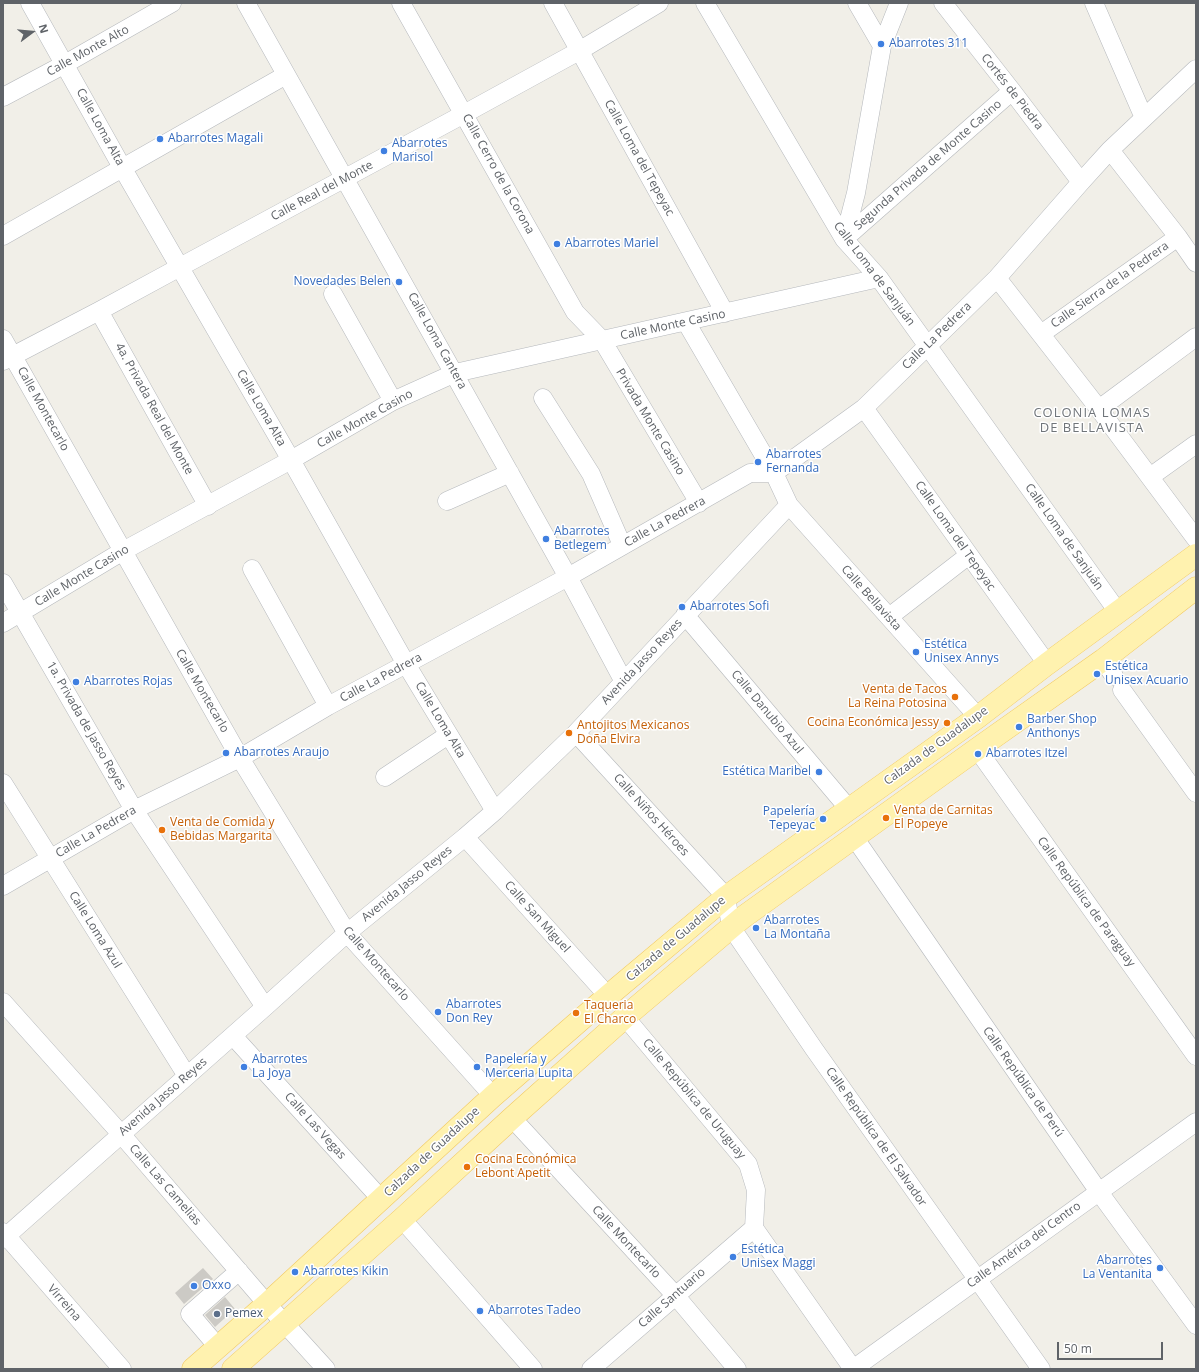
<!DOCTYPE html>
<html>
<head>
<meta charset="utf-8">
<style>
	body { margin:0 }
	#map { position:relative; width:1199px; height:1372px; overflow:hidden; background:#f1efe8; font-family:"Open Sans",sans-serif }
	canvas { display:block }
	.frame { position:absolute; inset:0; border:4px solid #5f6368; pointer-events:none }
	.north { position:absolute; left:12px; top:12px; width:40px; height:40px; -webkit-text-stroke:3px #fff; paint-order:stroke; rotate:74deg; font-size:11px; font-weight:700; line-height:16px; text-align:center; color:#5f6368 }
	.north::after { content:''; display:block; margin:auto; width:14px; height:18px; background:#5f6368; clip-path:polygon(50% 0,100% 100%,50% 72%,0 100%) }
	.scale { position:absolute; left:1057px; top:1342px; width:106px; height:18px; box-sizing:border-box; border:2px solid #5f6368; border-top:0; padding-left:5px; font-size:12px; line-height:14px; white-space:nowrap; color:#5f6368; -webkit-text-stroke:3px #fff; paint-order:stroke }
</style>
</head>
<body>
<div id="map">
<canvas width="1199" height="1372"></canvas>
<div class="frame"></div>
<div class="north">N</div>
<div class="scale">50 m</div>
</div>
<script>
const ctx = document.querySelector('canvas').getContext('2d');
ctx.lineJoin = 'round';
function paint(path, color) { ctx.fillStyle = color; ctx.fill(path, 'evenodd'); }
const shape = rows => new Path2D(rows.map(r => 'M' + r).join(''));
function strokePath(path, color, width, dash) { ctx.strokeStyle = color; ctx.lineWidth = width; ctx.lineCap = dash ? 'butt' : 'round'; ctx.setLineDash(dash || []); ctx.stroke(path); }
function write(font, color, halo, rows, align = 'center') {
  ctx.font = font + ' "Open Sans",sans-serif'; ctx.lineWidth = 3; ctx.setLineDash([]); ctx.textBaseline = 'middle'; ctx.strokeStyle = halo; ctx.fillStyle = color; for (const [text, x, y, turn = 0] of rows) {
    ctx.save(); ctx.translate(x, y); ctx.rotate((+turn || 0) * Math.PI / 180); ctx.textAlign = isNaN(turn) ? turn : align; if (halo) ctx.strokeText(text, 0, 0); ctx.fillText(text, 0, 0); ctx.restore();
  }
}
paint(shape([
	[203,1268,213,1279,184,1304,175,1293],
	[225,1297,235,1309,215,1327,205,1315]
]), '#cccac5');
const minor = shape([
	[30,3,123,169,291,460,406,664,495,811],
	[246,3,568,577,624,682],
	[401,3,575,312,602,340,699,503],
	[553,3,725,313],
	[705,3,844,239,879,278,1118,612],
	[857,3,882,46],
	[943,3,1012,91,1081,182],
	[1094,3,1144,118],
	[3,97,65,64,172,3],
	[1110,150,1178,237,1196,263],
	[3,236,286,75],
	[844,239,856,193,882,46,899,3],
	[844,239,1012,91],
	[997,278,1099,409,1196,539],
	[333,294,393,401],
	[99,311,208,506],
	[686,322,774,473,789,505,978,717],
	[1041,334,1178,237],
	[3,339,240,758,347,933,493,1096],
	[3,361,99,311,180,267,464,114,579,51,659,3],
	[543,398,591,474,622,545],
	[864,408,1047,664],
	[1099,409,1196,337],
	[1150,477,1196,444],
	[447,501,510,473],
	[252,569,328,706],
	[3,583,134,810,265,1007],
	[685,615,849,809],
	[889,617,969,555],
	[3,623,123,551,291,460,393,401,455,373,879,278],
	[1103,660,1114,676],
	[1122,690,1196,793],
	[576,733,726,897,731,927,814,1049,1041,1369],
	[977,749,1196,1056],
	[385,777,448,735],
	[3,783,187,1076],
	[465,837,608,996],
	[854,837,1099,1192,1196,1325],
	[3,886,134,810,240,758,328,706,568,577,750,473,774,473,864,408,997,278,1081,182,1110,150,1196,69],
	[3,1002,121,1134,267,1304,326,1369],
	[625,1017,748,1164,756,1190,754,1228,853,1369],
	[233,1036,381,1199],
	[512,1118,675,1295,737,1369],
	[402,1219,533,1369],
	[3,1232,122,1369],
	[3,1239,265,1007,347,933,465,837,495,811,576,733,789,505],
	[218,1347,190,1314,239,1271],
	[591,1369,754,1228],
	[853,1369,1196,1122]
]);
const major = shape([
	[193,1369,267,1304,493,1096,608,996,726,897,978,717,1047,664,1196,555],
	[233,1369,402,1219,512,1118,625,1017,742,918,977,749,1103,660,1196,588]
]);
strokePath(minor, '#b5b8bc', 19);
strokePath(major, '#f2c960', 23);
strokePath(minor, '#fff', 18);
strokePath(major, '#fff2af', 22);
for (const [x, y, r, color] of [
	[881,44,4,"#3f7fe0"],
	[160,139,4,"#3f7fe0"],
	[384,151,4,"#3f7fe0"],
	[557,244,4,"#3f7fe0"],
	[399,282,4,"#3f7fe0"],
	[758,462,4,"#3f7fe0"],
	[546,539,4,"#3f7fe0"],
	[682,607,4,"#3f7fe0"],
	[916,652,4,"#3f7fe0"],
	[1097,674,4,"#3f7fe0"],
	[76,682,4,"#3f7fe0"],
	[955,697,4,"#e8710a"],
	[947,723,4,"#e8710a"],
	[1019,727,4,"#3f7fe0"],
	[569,733,4,"#e8710a"],
	[226,753,4,"#3f7fe0"],
	[978,754,4,"#3f7fe0"],
	[819,772,4,"#3f7fe0"],
	[886,818,4,"#e8710a"],
	[823,819,4,"#3f7fe0"],
	[162,830,4,"#e8710a"],
	[756,928,4,"#3f7fe0"],
	[438,1012,4,"#3f7fe0"],
	[576,1013,4,"#e8710a"],
	[244,1067,4,"#3f7fe0"],
	[477,1067,4,"#3f7fe0"],
	[467,1167,4,"#e8710a"],
	[733,1257,4,"#3f7fe0"],
	[1160,1268,4,"#3f7fe0"],
	[295,1272,4,"#3f7fe0"],
	[194,1286,4,"#3f7fe0"],
	[480,1311,4,"#3f7fe0"],
	[217,1314,4,"#5c6f8a"]
]) { const dot = new Path2D(); dot.arc(x, y, r, 0, 2 * Math.PI); ctx.fillStyle = color; ctx.fill(dot); strokePath(dot, '#fff', 1.5); }
write('12px', '#366cbe', '#fff', [
	["Abarrotes 311",889,44],
	["Abarrotes Magali",168,139],
	["Abarrotes",392,144],
	["Marisol",392,158],
	["Abarrotes Mariel",565,244],
	["Novedades Belen",391,282,"right"],
	["Abarrotes",766,455],
	["Fernanda",766,469],
	["Abarrotes",554,532],
	["Betlegem",554,546],
	["Abarrotes Sofi",690,607],
	["Estética",924,645],
	["Unisex Annys",924,659],
	["Estética",1105,667],
	["Unisex Acuario",1105,681],
	["Abarrotes Rojas",84,682],
	["Barber Shop",1027,720],
	["Anthonys",1027,734],
	["Abarrotes Araujo",234,753],
	["Abarrotes Itzel",986,754],
	["Estética Maribel",811,772,"right"],
	["Papelería",815,812,"right"],
	["Tepeyac",815,826,"right"],
	["Abarrotes",764,921],
	["La Montaña",764,935],
	["Abarrotes",446,1005],
	["Don Rey",446,1019],
	["Abarrotes",252,1060],
	["La Joya",252,1074],
	["Papelería y",485,1060],
	["Merceria Lupita",485,1074],
	["Estética",741,1250],
	["Unisex Maggi",741,1264],
	["Abarrotes",1152,1261,"right"],
	["La Ventanita",1152,1275,"right"],
	["Abarrotes Kikin",303,1272],
	["Oxxo",202,1286],
	["Abarrotes Tadeo",488,1311]
], 'left');
write('12px', '#5f6368', '#fff', [
	["Calle Monte Alto",88,51,-29],
	["Cortés de Piedra",1012,92,52],
	["Calle Loma Alta",100,127,61],
	["Calle Loma del Tepeyac",639,158,61],
	["Segunda Privada de Monte Casino",928,165,-41],
	["Calle Cerro de la Corona",498,174,61],
	["Calle Real del Monte",322,191,-28],
	["Calle Loma de Sanjuán",874,274,53],
	["Calle Sierra de la Pedrera",1110,285,-35],
	["Calle Monte Casino",673,325,-12],
	["Calle La Pedrera",937,336,-44],
	["Calle Loma Cantera",437,341,61],
	["Calle Loma Alta",261,408,60],
	["Calle Montecarlo",43,409,61],
	["4a. Privada Real del Monte",154,409,61],
	["Calle Monte Casino",365,419,-29],
	["Privada Monte Casino",650,422,59],
	["Calle La Pedrera",665,522,-29],
	["Calle Loma del Tepeyac",955,536,55],
	["Calle Loma de Sanjuán",1064,537,55],
	["Calle Monte Casino",82,576,-31],
	["Calle Bellavista",871,598,48],
	["Avenida Jasso Reyes",642,662,-47],
	["Calle La Pedrera",381,678,-28],
	["Calle Montecarlo",202,691,60],
	["Calle Danubio Azul",767,712,50],
	["Calle Loma Alta",440,720,59],
	["1a. Privada de Jasso Reyes",86,726,60],
	["Calzada de Guadalupe",936,746,-36],
	["Calle Niños Héroes",651,815,48],
	["Calle La Pedrera",96,832,-30],
	["Avenida Jasso Reyes",407,884,-39],
	["Calle República de Paraguay",1086,902,54],
	["Calle San Miguel",537,917,48],
	["Calle Loma Azul",95,930,58],
	["Calzada de Guadalupe",676,939,-40],
	["Calle Montecarlo",376,964,49],
	["Calle República de Perú",1023,1082,55],
	["Avenida Jasso Reyes",163,1097,-41],
	["Calle República de Uruguay",694,1099,50],
	["Calle Las Vegas",315,1126,48],
	["Calle República de El Salvador",876,1137,55],
	["Calzada de Guadalupe",432,1152,-43],
	["Calle Las Camelias",165,1185,49],
	["Calle Montecarlo",626,1242,47],
	["Calle América del Centro",1024,1245,-36],
	["Calle Santuario",672,1298,-41],
	["Virreina",64,1303,49]
]);
write('12px', '#c56008', '#fff', [
	["Venta de Tacos",947,690,"right"],
	["La Reina Potosina",947,704,"right"],
	["Cocina Económica Jessy",939,723,"right"],
	["Antojitos Mexicanos",577,726],
	["Doña Elvira",577,740],
	["Venta de Carnitas",894,811],
	["El Popeye",894,825],
	["Venta de Comida y",170,823],
	["Bebidas Margarita",170,837],
	["Taqueria",584,1006],
	["El Charco",584,1020],
	["Cocina Económica",475,1160],
	["Lebont Apetit",475,1174]
], 'left');
write('12px', '#4e5e75', '#fff', [
	["Pemex",225,1314]
], 'left');
ctx.letterSpacing = '1px';
write('13px', '#70757a', '#fff', [
	["COLONIA LOMAS",1092,413],
	["DE BELLAVISTA",1092,428]
]);
ctx.letterSpacing = '0px';
</script>
</body>
</html>
